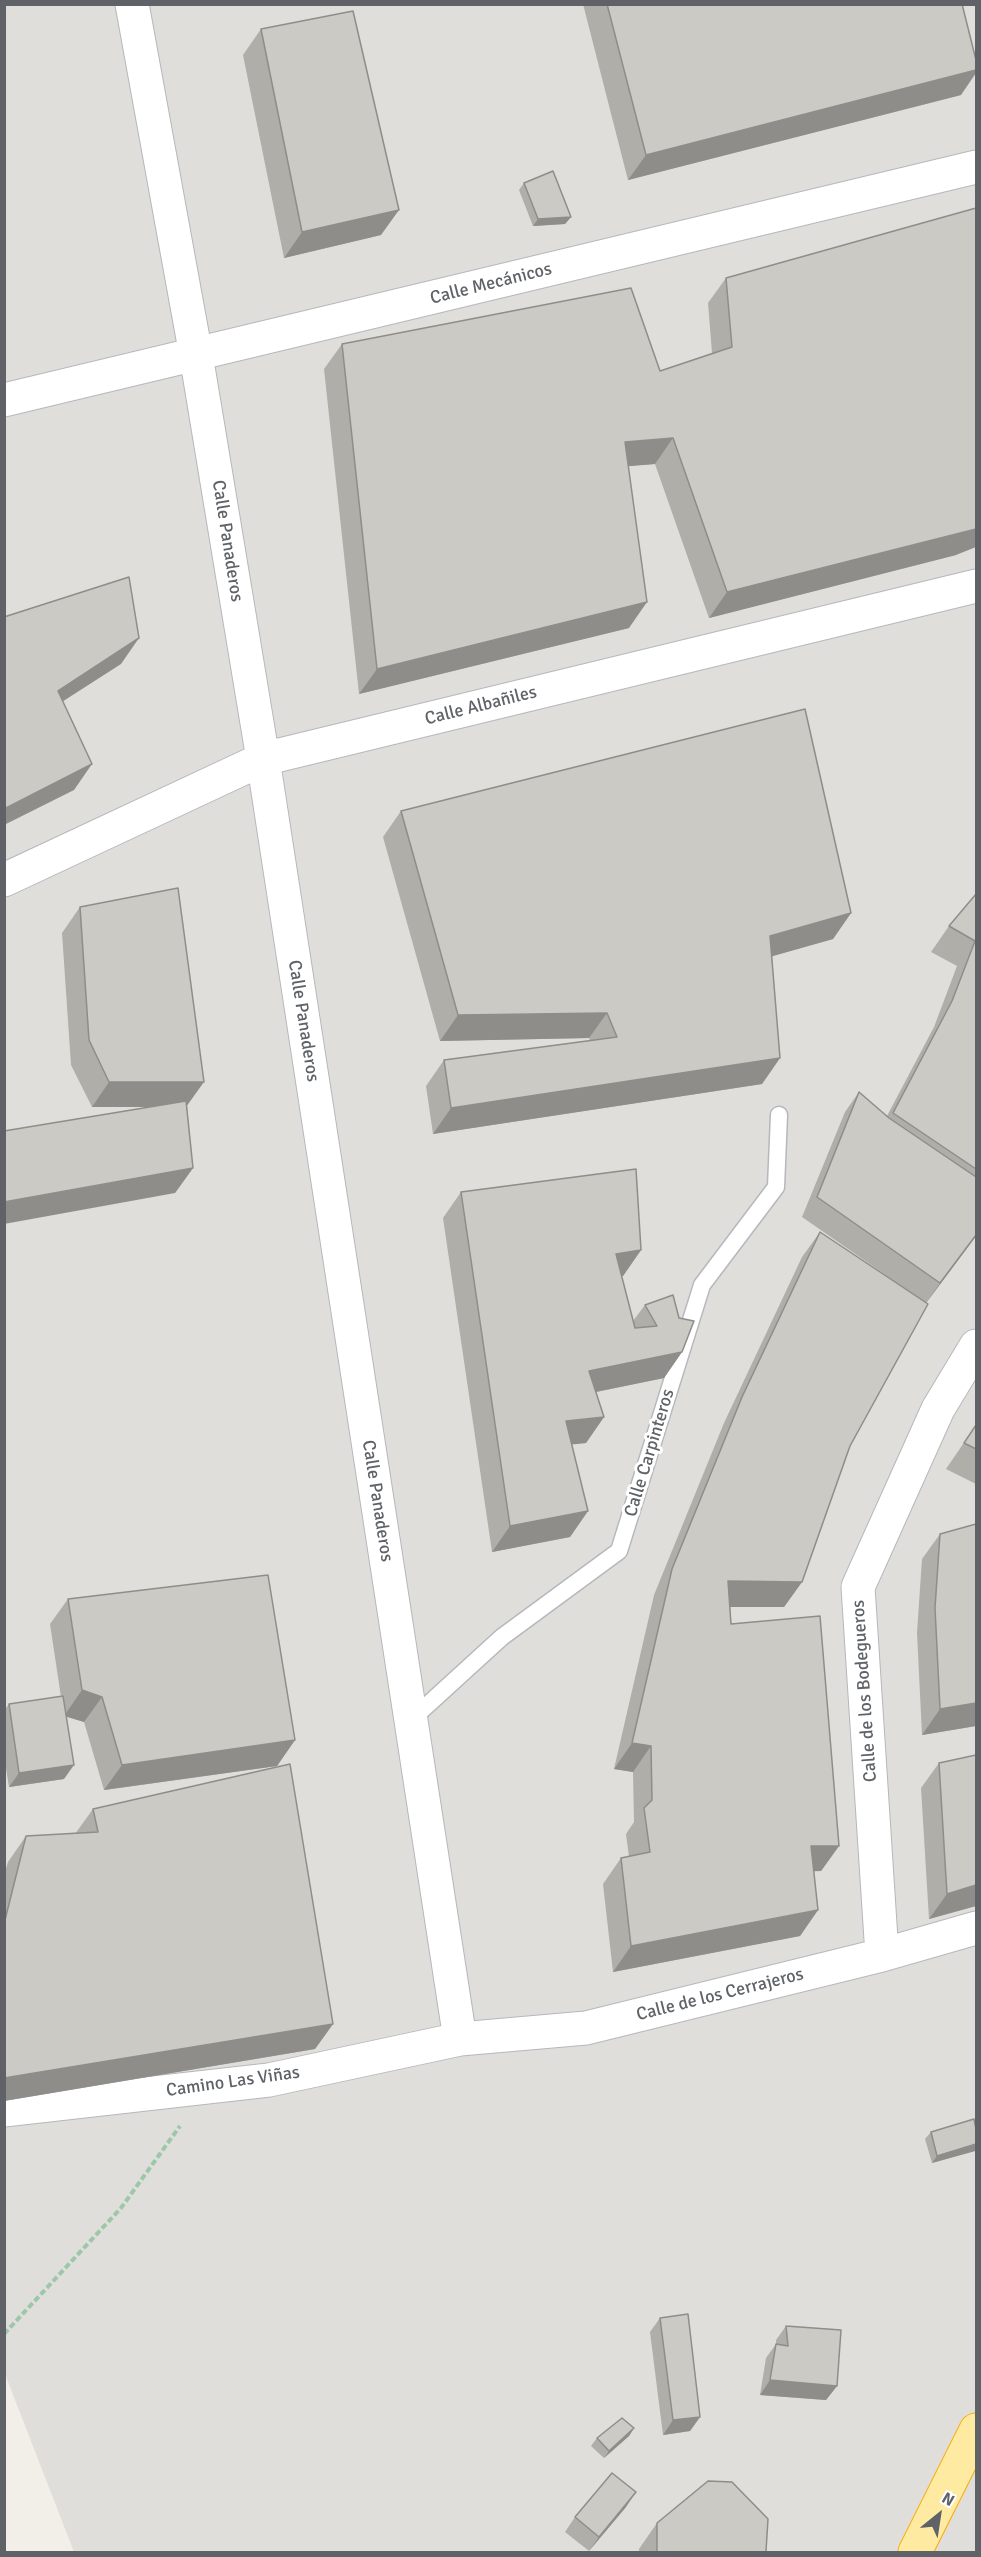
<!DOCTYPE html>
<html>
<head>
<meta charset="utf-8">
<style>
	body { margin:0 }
	#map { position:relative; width:981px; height:2557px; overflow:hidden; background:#f1efe8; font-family:Signika,sans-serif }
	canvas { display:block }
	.frame { position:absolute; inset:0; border:6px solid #5f6368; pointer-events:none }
	.north { position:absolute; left:909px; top:2485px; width:60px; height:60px; -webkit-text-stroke:4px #fff; paint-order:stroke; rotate:30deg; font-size:16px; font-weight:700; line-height:24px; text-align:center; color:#5f6368 }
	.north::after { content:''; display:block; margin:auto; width:21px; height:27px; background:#5f6368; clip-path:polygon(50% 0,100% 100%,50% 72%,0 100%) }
</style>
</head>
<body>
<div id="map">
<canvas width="981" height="2557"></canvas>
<div class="frame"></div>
<div class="north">N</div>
</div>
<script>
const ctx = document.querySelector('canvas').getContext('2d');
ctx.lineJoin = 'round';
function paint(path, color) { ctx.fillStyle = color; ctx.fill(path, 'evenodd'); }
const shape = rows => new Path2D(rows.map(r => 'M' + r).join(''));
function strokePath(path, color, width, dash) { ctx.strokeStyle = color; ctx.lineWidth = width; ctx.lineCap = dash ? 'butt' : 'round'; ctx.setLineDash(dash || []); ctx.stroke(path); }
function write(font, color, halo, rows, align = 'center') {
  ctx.font = font + ' Signika,sans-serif'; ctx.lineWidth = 6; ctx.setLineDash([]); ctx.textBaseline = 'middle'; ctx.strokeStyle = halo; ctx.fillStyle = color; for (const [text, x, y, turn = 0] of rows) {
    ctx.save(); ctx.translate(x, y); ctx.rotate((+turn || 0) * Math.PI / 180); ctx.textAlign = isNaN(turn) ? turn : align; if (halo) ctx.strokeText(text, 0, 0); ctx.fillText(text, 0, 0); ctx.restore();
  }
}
paint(shape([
	[5,5,976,5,976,2552,74,2552,5,2374]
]), '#e0deda');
const service = shape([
	[411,1720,502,1637,619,1551,702,1285,776,1187,779,1115]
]);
const minor = shape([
	[132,4,196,355,263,759,460,2039],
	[4,400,976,167],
	[4,880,263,759,976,586],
	[882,1955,858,1587,938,1409,976,1346],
	[4,2110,269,2080,460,2039,586,2028,882,1955,976,1928]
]);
const trunk = shape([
	[915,2552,976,2430]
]);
strokePath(service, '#b5b8bc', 19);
strokePath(minor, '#b5b8bc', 35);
strokePath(trunk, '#f9ab00', 35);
strokePath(shape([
	[4,2334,121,2208,180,2126]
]), '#9cc7a9', 4, [6, 3]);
strokePath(service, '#fff', 16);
strokePath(minor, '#fff', 33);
strokePath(trunk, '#feeaa1', 33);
paint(shape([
	[583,4,962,4,961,95,628,180],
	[261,29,381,235,284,258,243,55],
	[524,183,571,217,565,224,533,226,519,190],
	[726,278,956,555,709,618,655,464,628,466,629,628,359,694,324,369,342,344,660,371,712,353,708,303],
	[401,811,851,913,833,939,772,956,780,1058,762,1084,433,1134,426,1086,444,1060,590,1041,589,1038,440,1041,383,837],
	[976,894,976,1236,927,1302,850,1446,802,1582,784,1607,730,1607,731,1624,839,1846,821,1871,814,1871,818,1910,800,1936,613,1972,603,1884,621,1858,629,1857,626,1834,634,1822,633,1772,614,1769,654,1595,724,1423,802,1257,820,1232,890,1278,802,1217,845,1112,859,1092,887,1116,934,1027,957,966,931,952,949,926],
	[80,907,187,1106,193,1168,175,1193,147,1107,92,1107,71,1065,62,933],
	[461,1192,641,1250,623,1276,621,1276,633,1321,645,1305,682,1352,664,1378,596,1392,604,1417,586,1443,571,1444,588,1511,570,1537,492,1552,443,1218],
	[976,1425,976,1484,946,1469],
	[940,1534,976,1726,922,1735,917,1633,922,1559],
	[68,1599,295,1740,277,1766,104,1790,84,1722,66,1716,64,1779,9,1787,4,1756,4,1711,9,1704,61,1697,50,1624],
	[939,1763,976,1906,929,1919,921,1788],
	[93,1809,333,2024,315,2049,4,2101,4,1875,8,1862,26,1836,75,1834],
	[931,2132,975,2151,932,2163,925,2139],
	[660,2318,700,2417,690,2431,663,2435,650,2332],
	[786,2326,837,2386,826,2400,760,2395,766,2358,776,2344,776,2340],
	[634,2428,629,2436,604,2458,591,2446,597,2438],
	[626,2507,589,2551,565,2532,575,2517],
	[657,2523,765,2553,639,2553,639,2549]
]), '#afaea9');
paint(shape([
	[976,70,976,73,961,95,628,180,646,155],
	[399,210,381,235,284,258,302,232],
	[571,217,565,224,533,226,538,219],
	[673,438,655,464,607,468,625,442],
	[976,529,976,547,956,555,709,618,727,592],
	[647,602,629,628,359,694,377,669],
	[139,638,121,664,40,716,58,691],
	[92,764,74,790,4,825,4,809],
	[851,913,833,939,752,962,770,936],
	[607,1013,589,1038,440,1041,458,1015],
	[780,1058,762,1084,433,1134,451,1108],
	[109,1082,204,1082,186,1107,92,1107],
	[193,1168,175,1193,4,1224,4,1202],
	[976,1235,976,1236,926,1303,940,1283],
	[641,1250,623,1276,598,1280,616,1254],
	[682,1352,664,1378,571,1397,589,1371],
	[604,1417,586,1443,548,1447,566,1421],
	[588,1511,570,1537,492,1552,510,1526],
	[728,1581,802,1582,784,1607,710,1607],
	[82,1690,102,1697,84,1722,64,1716],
	[976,1703,976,1726,922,1735,940,1709],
	[295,1740,277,1766,104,1790,122,1765],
	[632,1743,651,1746,633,1772,614,1769],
	[74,1765,64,1779,9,1787,19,1773],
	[811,1846,839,1846,821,1871,793,1872],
	[976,1885,976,1906,929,1919,947,1894],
	[818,1910,800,1936,613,1972,631,1946],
	[333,2024,315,2049,4,2101,4,2078],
	[976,2144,976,2149,975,2151,932,2163,937,2156],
	[770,2380,837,2386,826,2400,760,2395],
	[700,2417,690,2431,663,2435,673,2420],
	[634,2428,629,2436,604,2458,609,2451],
	[636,2492,626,2507,589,2551,599,2537]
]), '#8f8d8a');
const building = shape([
	[607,4,962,4,976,60,976,70,646,155,607,4],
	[353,11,399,210,302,232,261,29,353,11],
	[553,171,571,217,538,219,524,183,553,171],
	[976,208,976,529,727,592,673,438,625,442,647,602,377,669,342,344,631,288,660,371,732,347,726,278,976,208],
	[129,577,139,638,58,691,92,764,4,809,4,617,129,577],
	[805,709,851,913,770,936,780,1058,451,1108,444,1060,617,1037,607,1013,458,1015,401,811,805,709],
	[178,888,204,1082,109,1082,89,1040,80,907,178,888],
	[976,894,976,1169,893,1113,952,1001,975,941,949,926,976,894],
	[859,1092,889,1118,976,1177,976,1235,940,1283,817,1197,859,1092],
	[186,1101,193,1168,4,1202,4,1131,186,1101],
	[636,1169,641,1250,616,1254,635,1328,657,1326,645,1305,673,1295,679,1318,694,1321,682,1352,589,1371,604,1417,566,1421,588,1511,510,1526,461,1192,636,1169],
	[820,1232,928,1304,850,1446,802,1582,728,1581,731,1624,820,1616,839,1846,811,1846,818,1910,631,1946,621,1858,650,1852,644,1808,652,1800,651,1746,632,1743,672,1569,742,1397,820,1232],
	[976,1425,976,1449,964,1443,976,1425],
	[976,1524,976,1703,940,1709,935,1608,940,1534,976,1524],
	[268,1575,295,1740,122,1765,102,1697,82,1690,68,1599,268,1575],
	[63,1696,74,1765,19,1773,9,1704,63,1696],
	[976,1755,976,1885,947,1894,939,1763,976,1755],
	[290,1764,333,2024,4,2078,4,1924,26,1836,98,1832,93,1809,290,1764],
	[974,2119,976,2129,976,2144,937,2156,931,2132,974,2119],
	[688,2314,700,2417,673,2420,660,2318,688,2314],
	[786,2326,841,2330,837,2386,770,2380,776,2344,788,2346,786,2326],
	[622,2418,634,2428,609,2451,597,2438,622,2418],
	[612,2473,636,2492,599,2537,575,2517,612,2473],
	[708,2481,732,2482,768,2519,766,2551,765,2553,653,2553,657,2552,657,2523,708,2481]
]);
paint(building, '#cccac5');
strokePath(building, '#8f8d8a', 1.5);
write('18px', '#5f6368', '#fff', [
	["Calle Mecánicos",491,284,-14],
	["Calle Panaderos",227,541,81],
	["Calle Albañiles",481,706,-14],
	["Calle Panaderos",303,1021,81],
	["Calle Carpinteros",650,1453,-73],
	["Calle Panaderos",377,1501,81],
	["Calle de los Bodegueros",865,1691,-94],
	["Calle de los Cerrajeros",720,1995,-14],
	["Camino Las Viñas",233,2082,-8]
]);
</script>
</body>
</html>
